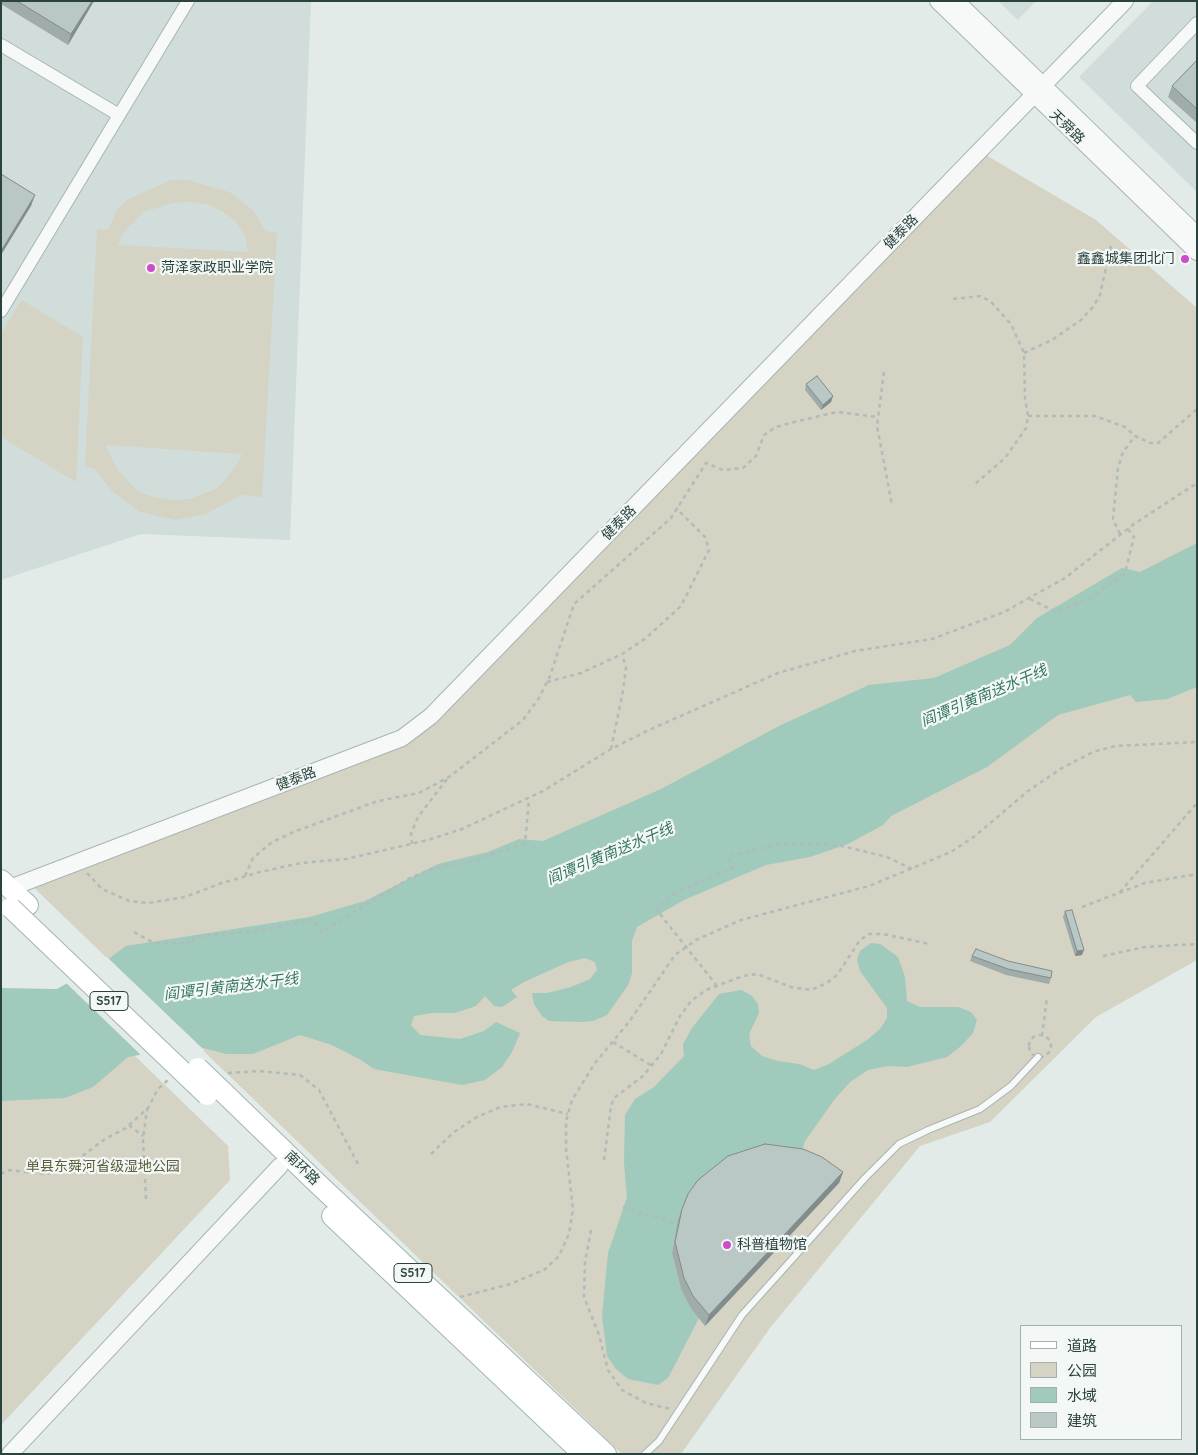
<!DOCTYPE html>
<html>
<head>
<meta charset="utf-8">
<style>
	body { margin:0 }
	#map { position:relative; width:1198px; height:1455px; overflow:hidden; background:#e3ebe9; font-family:Quicksand,"Noto Sans SC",sans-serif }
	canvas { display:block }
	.frame { position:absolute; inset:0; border:2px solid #2b433e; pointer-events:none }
	.legend { position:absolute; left:1020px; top:1325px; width:162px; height:115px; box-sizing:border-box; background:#f3f8f7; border:1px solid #a3b0ad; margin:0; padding:6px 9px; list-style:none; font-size:15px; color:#2b433e }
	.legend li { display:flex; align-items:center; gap:10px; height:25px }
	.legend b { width:25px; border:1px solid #a3b0ad }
</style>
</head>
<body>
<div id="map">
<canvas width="1198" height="1455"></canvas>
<div class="frame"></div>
<ul class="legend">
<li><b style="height:6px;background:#fff"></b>道路</li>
<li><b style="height:14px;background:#d4d3c4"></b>公园</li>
<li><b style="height:14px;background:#9fcabc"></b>水域</li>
<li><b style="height:14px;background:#bac8c5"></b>建筑</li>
</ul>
</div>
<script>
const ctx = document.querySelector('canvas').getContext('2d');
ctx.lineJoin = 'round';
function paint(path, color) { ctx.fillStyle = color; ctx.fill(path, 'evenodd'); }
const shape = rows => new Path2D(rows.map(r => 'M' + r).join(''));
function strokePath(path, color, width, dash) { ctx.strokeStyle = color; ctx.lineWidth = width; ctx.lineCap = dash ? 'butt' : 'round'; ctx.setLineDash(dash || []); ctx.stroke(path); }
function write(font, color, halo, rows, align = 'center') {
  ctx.font = font + ' Quicksand,"Noto Sans SC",sans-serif'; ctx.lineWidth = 4.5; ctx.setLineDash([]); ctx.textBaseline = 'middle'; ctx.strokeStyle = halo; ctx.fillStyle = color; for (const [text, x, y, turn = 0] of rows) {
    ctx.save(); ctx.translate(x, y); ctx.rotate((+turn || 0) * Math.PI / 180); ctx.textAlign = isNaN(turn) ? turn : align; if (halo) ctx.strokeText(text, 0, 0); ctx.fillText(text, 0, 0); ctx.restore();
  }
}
paint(shape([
	[1,1,311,1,290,540,141,534,1,580],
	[998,1,1036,1,1018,20],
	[1153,1,1197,1,1197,192,1079,77]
]), '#d1ddda');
paint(shape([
	[979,151,1096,220,1197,308,1197,960,1096,1017,990,1122,920,1146,770,1328,681,1454,622,1454,27,881,402,738],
	[171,180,187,180,229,192,253,210,265,231,277,233,262,497,241,495,206,514,175,520,140,512,113,492,95,469,85,467,97,229,108,230,118,208,129,199],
	[190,202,206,204,222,211,235,221,245,236,248,252,118,245,123,233,143,212,173,203],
	[106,446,107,445,242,454,235,468,218,488,190,499,172,500,154,497,137,491,117,469],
	[22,300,83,337,76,482,1,437,1,334],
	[1,1044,135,1056,228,1146,230,1180,1,1425]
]), '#d4d3c4');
paint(shape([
	[1197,543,1197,687,1167,699,1136,702,1130,695,1058,715,987,767,891,816,883,825,848,844,810,857,766,865,684,900,637,927,632,941,632,973,628,985,607,1015,593,1021,581,1022,549,1021,542,1016,534,1004,532,993,547,993,571,987,590,979,597,970,595,962,585,958,568,962,524,982,511,990,517,997,502,1007,494,1006,485,996,476,1006,455,1013,432,1013,414,1016,411,1025,420,1035,460,1039,484,1031,496,1022,520,1033,512,1052,502,1067,485,1080,462,1085,374,1069,361,1060,332,1045,300,1035,253,1054,226,1054,192,1045,128,1057,93,1087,65,1098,1,1101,1,988,57,989,103,963,126,946,310,917,365,901,438,864,488,852,519,839,543,841,661,789,781,725,869,685,934,678,1010,645,1037,618,1122,568,1140,572],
	[871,943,880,944,898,957,905,977,907,1001,920,1007,958,1007,971,1012,977,1020,973,1033,961,1046,947,1057,907,1067,888,1066,868,1070,850,1082,834,1100,805,1141,799,1159,685,1205,678,1219,672,1253,681,1289,690,1307,699,1318,668,1378,658,1385,628,1379,616,1369,607,1356,602,1316,608,1253,627,1197,624,1163,625,1115,635,1099,654,1087,684,1056,683,1044,692,1028,719,994,741,990,752,996,758,1004,759,1013,749,1034,751,1046,762,1056,778,1061,799,1064,814,1070,829,1064,867,1040,880,1029,887,1018,887,1008,860,971,857,960,860,951]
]), '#9fcabc');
paint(shape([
	[107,957,205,1051,192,1048,143,1057,64,981]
]), '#e3ebe9');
const service = shape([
	[645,1454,659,1441,742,1315,865,1178,899,1144,928,1130,980,1109,1011,1086,1038,1057]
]);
const minor = shape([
	[1197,23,1137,86,1197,143],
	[1,45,119,115],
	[1,311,188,1]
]);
const tertiary = shape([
	[938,1,1197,252],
	[956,1,1197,235],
	[10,888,402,738,431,716,1125,1],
	[10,1454,280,1166]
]);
const primary = shape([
	[1,880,28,905],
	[222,1091,317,1183,606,1454],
	[332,1216,583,1454]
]);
strokePath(service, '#a8b5b2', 8);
strokePath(minor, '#a8b5b2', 14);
strokePath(tertiary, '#a8b5b2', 18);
strokePath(primary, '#a3b6b2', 22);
strokePath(shape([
	[953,299,981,296,991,302,1011,324,1024,353,1025,398,1028,416,1026,428,1005,458,975,484],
	[1024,353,1052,340,1081,320,1093,307,1100,295,1111,245],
	[884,372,877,426,892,505],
	[1028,416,1095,416,1125,427,1135,436,1150,443,1158,443,1197,409],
	[1120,534,1113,519,1118,468,1123,452,1135,436],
	[1030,599,1056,612,1092,597,1125,573,1134,537,1128,529],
	[547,682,581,673,622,654,646,638,681,606,709,550,705,537,676,508],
	[611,749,623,691,626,667,622,655],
	[412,844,411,834,418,817,447,779],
	[87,873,102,889,129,901,148,903,185,897,222,883,260,872,301,863,346,859,428,840,462,829,543,791,611,749,649,730,778,673,855,651,932,639,1004,612,1065,578,1134,524,1197,483],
	[245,876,253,858,272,842,296,831,378,801,419,793,449,777,523,720,539,698,550,676,574,604,671,518,706,463,723,470,743,468,756,456,764,435,776,427,798,421,837,412,878,417],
	[1120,892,1197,803],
	[1082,907,1145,883,1197,874],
	[134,932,154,943,193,943,194,937,254,931,314,920,321,932,410,878,435,868,469,862,525,843,529,799],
	[1103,956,1145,947,1197,944],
	[717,986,656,909,674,894,694,884,732,869,728,856,778,844,838,845,887,857,912,869],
	'1029 1046a11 11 0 1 1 22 0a11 11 0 1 1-22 0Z',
	[1042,1036,1047,997],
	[613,1042,652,1066],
	[228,1073,258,1071,300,1075,319,1090,358,1164],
	[129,1125,143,1136],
	[431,1154,454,1132,477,1117,500,1107,527,1104,568,1114],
	[604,1160,611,1106,614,1098,643,1076,661,1054,680,1016,691,1001,706,990,743,976,757,974,791,987,811,990,827,983,837,975,860,940,869,934,883,934,930,944],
	[1,1174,8,1170,45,1174,62,1171,105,1139,126,1128,148,1108,158,1089,168,1080],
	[146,1199,143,1139,147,1109],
	[623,1207,677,1224],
	[591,1230,585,1262,584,1297,599,1335,608,1370,622,1390,646,1403,671,1409],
	[460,1297,510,1284,544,1270,559,1256,569,1234,573,1209,566,1149,566,1121,572,1100,595,1063,629,1022,675,955,696,940,741,920,869,886,951,852,975,836,1028,791,1062,768,1093,752,1115,746,1197,742]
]), '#b1bbb9', 2.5, [4, 4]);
strokePath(service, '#f6f9f8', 6);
strokePath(minor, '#f6f9f8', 12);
strokePath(tertiary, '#f6f9f8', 16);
strokePath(primary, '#fff', 20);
const primaryBridge = shape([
	[11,908,207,1095],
	[198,1068,222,1091]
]);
strokePath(primaryBridge, '#a3b6b2', 22, []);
strokePath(primaryBridge, '#fff', 20);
paint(shape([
	[1,1,94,1,68,45,1,4],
	[1197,60,1197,123,1168,97,1172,86],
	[806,384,833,396,831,402,821,410,805,390],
	[1065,911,1082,955,1075,956,1063,917],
	[972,956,1051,978,1049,984,1006,975,970,961],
	[843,1172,839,1183,705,1326,690,1307,681,1289,672,1253,678,1219,682,1209]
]), '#a0aca9');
paint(shape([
	[92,1,94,1,68,45,71,34],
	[35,195,31,206,1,255,1,251],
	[833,396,831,402,821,410,823,405],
	[1084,950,1082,955,1075,956,1077,951],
	[843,1172,839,1183,705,1326,709,1315]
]), '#828c8a');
const building = shape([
	[17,1,92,1,71,34,17,1],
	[1197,60,1197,109,1172,86,1197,60],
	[1,174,35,195,1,251,1,174],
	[817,376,833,396,823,405,806,384,817,376],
	[1072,910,1084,950,1077,951,1065,911,1072,910],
	[976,949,1008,961,1052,971,1051,978,1008,969,972,956,976,949],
	[765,1144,803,1149,822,1157,843,1172,709,1315,693,1296,684,1278,675,1242,682,1209,688,1194,698,1180,728,1156,765,1144]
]);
paint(building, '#bac8c5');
strokePath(building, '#828c8a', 1);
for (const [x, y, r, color] of [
	[1185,259,5,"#cc4ccb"],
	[151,268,5,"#cc4ccb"],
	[727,1245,5,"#cc4ccb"]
]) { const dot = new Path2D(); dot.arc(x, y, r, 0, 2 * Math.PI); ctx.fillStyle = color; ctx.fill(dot); strokePath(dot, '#f3f8f7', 2); }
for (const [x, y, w] of [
	[109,1001,38],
	[413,1273,38]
]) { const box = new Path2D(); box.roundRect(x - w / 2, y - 9.5, w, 19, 4); ctx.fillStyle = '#f3f8f7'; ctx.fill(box); strokePath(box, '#2b433e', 1); }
write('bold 12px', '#2b433e', null, [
	["S517",109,1001],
	["S517",413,1273]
]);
write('14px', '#2b433e', '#f3f8f7', [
	["天舜路",1067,127,44],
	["健泰路",901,232,-46],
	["健泰路",619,523,-46],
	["健泰路",296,779,-21],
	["南环路",302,1168,44]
]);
write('14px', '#2b433e', '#f3f8f7', [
	["鑫鑫城集团北门",1175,259,"right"],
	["菏泽家政职业学院",161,268],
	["科普植物馆",737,1245]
], 'left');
write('14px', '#5e5d39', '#f3f8f7', [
	["单县东舜河省级湿地公园",103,1167]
]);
write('italic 15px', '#367663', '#f3f8f7', [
	["阎谭引黄南送水干线",984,696,-23],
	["阎谭引黄南送水干线",610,854,-23],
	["阎谭引黄南送水干线",231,987,-7]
]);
</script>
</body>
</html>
